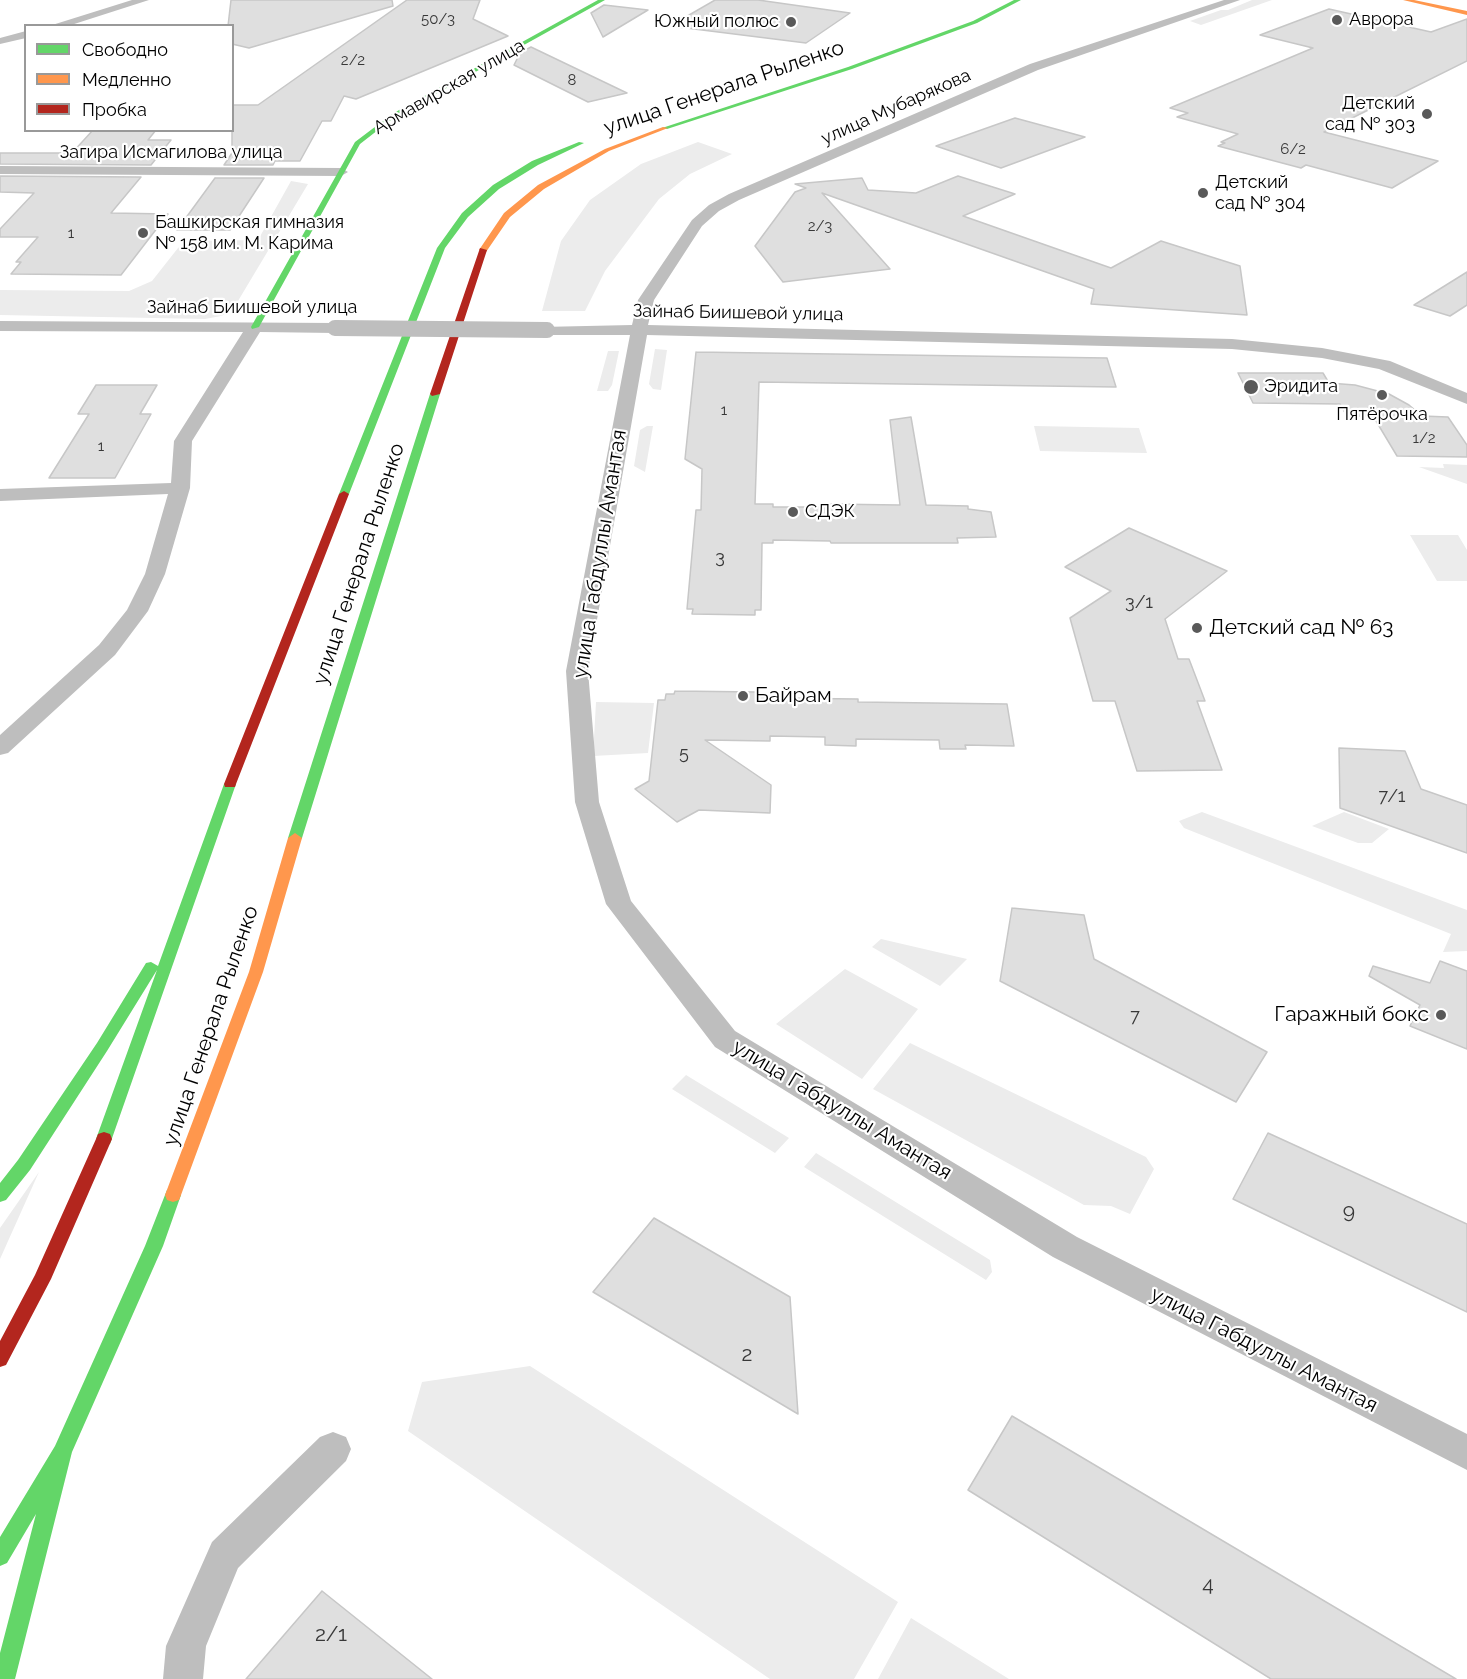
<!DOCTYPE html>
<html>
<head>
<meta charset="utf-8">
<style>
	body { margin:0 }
	#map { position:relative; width:1467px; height:1679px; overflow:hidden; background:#fff; font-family:Raleway,sans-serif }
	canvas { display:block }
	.legend { position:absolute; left:24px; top:24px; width:210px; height:108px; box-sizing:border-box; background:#fff; border:2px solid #999; margin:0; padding:8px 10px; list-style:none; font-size:18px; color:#000 }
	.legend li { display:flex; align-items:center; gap:12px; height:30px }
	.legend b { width:30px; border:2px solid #999 }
</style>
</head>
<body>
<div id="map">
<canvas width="1467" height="1679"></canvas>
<ul class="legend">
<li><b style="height:8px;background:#63d668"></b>Свободно</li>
<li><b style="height:8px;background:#ff974d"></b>Медленно</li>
<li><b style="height:8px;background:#b3261e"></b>Пробка</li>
</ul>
</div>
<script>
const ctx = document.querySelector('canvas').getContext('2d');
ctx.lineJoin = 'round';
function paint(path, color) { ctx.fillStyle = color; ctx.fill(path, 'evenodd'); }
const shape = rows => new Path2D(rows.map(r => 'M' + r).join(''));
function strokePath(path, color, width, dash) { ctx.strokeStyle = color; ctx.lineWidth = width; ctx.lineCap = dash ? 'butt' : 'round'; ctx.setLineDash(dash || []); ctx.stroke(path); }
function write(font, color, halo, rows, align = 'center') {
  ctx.font = font + ' Raleway,sans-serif'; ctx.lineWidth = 4.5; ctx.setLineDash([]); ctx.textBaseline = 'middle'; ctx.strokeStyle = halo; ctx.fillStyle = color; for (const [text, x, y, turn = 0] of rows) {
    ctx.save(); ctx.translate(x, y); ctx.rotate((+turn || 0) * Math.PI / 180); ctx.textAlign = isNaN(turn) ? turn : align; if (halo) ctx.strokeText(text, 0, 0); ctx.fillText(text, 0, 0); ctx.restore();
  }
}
paint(shape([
	[1252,0,1272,0,1201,25,1190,21,1221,10,1228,10],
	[698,142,732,154,690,174,659,199,605,271,585,311,542,311,561,241,590,200,641,164],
	[291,181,308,184,232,311,221,316,205,319,0,315,0,290,129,291,152,281,178,248,188,241,258,240],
	[655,349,667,350,661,390,653,389,649,384],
	[608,351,619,351,612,385,608,391,597,391],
	[647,426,653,426,645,472,634,466,640,430],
	[1034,426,1139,428,1147,453,1040,451],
	[1443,464,1467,465,1467,484,1419,467,1444,468],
	[1410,535,1458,535,1467,550,1467,581,1437,581],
	[596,702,654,703,648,753,593,756],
	[1202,812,1467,910,1467,951,1443,952,1451,934,1184,828,1179,821],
	[1344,812,1389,829,1372,843,1358,843,1312,826],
	[881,939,967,959,940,986,872,947],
	[845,969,918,1009,862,1079,776,1024],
	[910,1043,1146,1157,1154,1169,1130,1214,1111,1206,1084,1205,873,1089],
	[686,1075,789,1138,775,1153,672,1089],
	[816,1153,990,1260,992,1272,986,1280,804,1167],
	[39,1172,0,1259,0,1228],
	[530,1366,898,1602,854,1679,770,1679,408,1431,422,1382],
	[911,1618,1009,1679,878,1679]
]), '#ececec');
const building = shape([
	[231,0,392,0,393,6,249,48,232,44,232,26,228,26,231,0],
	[407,0,480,0,473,19,508,36,356,99,344,96,331,121,322,121,300,161,275,161,273,165,224,165,232,153,232,105,258,105,407,0],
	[715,0,758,0,850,13,806,43,670,26,715,0],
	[604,5,648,10,603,37,591,13,604,5],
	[1329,9,1431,32,1467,19,1467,61,1324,132,1438,161,1392,188,1306,165,1301,168,1218,146,1225,143,1221,142,1238,134,1177,117,1188,113,1170,108,1313,48,1260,35,1329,9],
	[531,47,627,93,588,102,514,65,520,53,531,47],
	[1015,118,1085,137,1001,168,936,146,1015,118],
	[93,130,156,130,148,140,171,140,151,165,0,164,0,153,72,153,93,130],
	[0,176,141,177,111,213,168,214,121,275,11,274,21,262,16,262,38,237,0,237,0,229,34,193,0,192,0,176],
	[958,176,1015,194,963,216,1111,268,1161,241,1240,266,1247,315,1091,304,1094,289,822,193,890,269,783,282,755,246,795,192,806,188,795,184,862,178,868,190,916,193,958,176],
	[215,178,264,178,230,230,177,230,215,178],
	[1467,272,1467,305,1450,316,1414,305,1467,272],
	[696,352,1107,358,1116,387,759,382,755,504,773,504,773,507,829,507,828,504,900,505,890,420,911,417,926,505,968,506,968,509,991,512,996,537,957,538,958,543,831,543,830,541,773,540,773,543,762,543,761,610,755,610,755,615,692,614,693,609,687,609,696,510,701,510,702,469,685,459,696,352],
	[1238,373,1323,373,1329,383,1355,385,1389,394,1409,405,1422,416,1448,417,1467,445,1467,457,1397,456,1373,416,1347,416,1340,404,1253,403,1238,373],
	[96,385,157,385,140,414,151,414,115,478,49,478,89,414,78,414,96,385],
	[1129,528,1227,571,1165,619,1178,659,1189,659,1205,701,1197,701,1222,770,1137,771,1115,701,1093,701,1070,618,1111,591,1065,567,1129,528],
	[675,691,756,692,756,694,774,695,774,698,858,699,858,702,1007,704,1014,746,965,745,966,749,940,749,939,740,856,739,856,746,825,745,825,737,770,736,770,741,705,740,771,785,770,813,699,810,677,822,635,789,649,781,658,700,665,700,666,694,674,694,675,691],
	[1339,748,1405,751,1421,789,1467,805,1467,853,1340,808,1339,748],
	[1012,908,1084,915,1094,959,1267,1052,1236,1102,1000,981,1012,908],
	[1440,961,1467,971,1467,1049,1410,1026,1420,1005,1369,976,1373,966,1430,983,1440,961],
	[1268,1133,1467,1224,1467,1312,1233,1199,1268,1133],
	[654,1218,790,1297,798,1414,593,1292,654,1218],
	[1012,1416,1456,1679,1271,1679,968,1490,1012,1416],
	[322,1591,432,1679,246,1679,322,1591]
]);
paint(building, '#dfdfdf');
strokePath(building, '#c7c7c7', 1.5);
paint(shape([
	[132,0,149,0,68,26,49,26,132,0],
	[1224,0,1240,0,1038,70,739,200,719,211,702,226,654,300,648,325,1232,339,1322,348,1390,361,1467,393,1467,404,1379,369,1322,358,1232,349,647,335,588,671,599,802,631,901,735,1031,1077,1237,1467,1434,1467,1470,1053,1257,715,1047,606,904,575,802,566,671,630,335,547,335,539,330,541,327,632,325,638,300,692,220,709,205,729,194,1030,64,1224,0],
	[26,31,26,38,0,44,0,38,26,31],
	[0,166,341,168,348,172,341,176,0,174,0,166],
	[0,321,335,323,343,328,335,333,260,332,192,441,190,488,165,574,148,611,115,655,8,753,0,755,0,735,99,645,127,610,145,574,168,494,0,501,0,489,171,483,174,441,243,332,0,331,0,321],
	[333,1432,346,1437,351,1449,346,1461,238,1568,206,1646,203,1679,163,1679,166,1646,212,1542,320,1437,333,1432]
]), '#bebebe');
paint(shape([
	[598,0,605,0,396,116,360,144,259,327,252,329,251,327,355,142,392,114,598,0],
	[1014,0,1021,0,977,23,852,69,667,129,662,128,848,67,973,21,1014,0],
	[579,142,584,143,538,165,499,189,468,217,445,248,349,494,344,497,340,496,339,494,437,248,462,213,493,185,532,161,579,142],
	[435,391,440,394,302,838,300,841,290,841,288,838,430,394,435,391],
	[230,780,236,784,110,1144,104,1146,98,1144,96,1139,157,970,107,1051,30,1170,6,1200,0,1202,0,1183,18,1160,97,1043,146,963,151,962,158,966,224,784,230,780],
	[173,1188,179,1190,181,1195,163,1246,72,1452,15,1679,0,1679,0,1653,36,1514,7,1563,0,1566,0,1537,55,1446,145,1246,165,1195,167,1190,173,1188]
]), '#63d668');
paint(shape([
	[1403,0,1414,0,1467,11,1467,15,1403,0],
	[663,127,668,128,609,151,544,189,510,217,486,252,479,250,504,213,538,185,605,149,663,127],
	[295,833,302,838,263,972,181,1195,179,1200,173,1202,167,1200,165,1195,249,972,288,838,295,833]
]), '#ff974d');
paint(shape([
	[480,248,487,250,440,394,432,396,430,394,480,248],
	[344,491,349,494,236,784,235,787,225,787,224,784,339,494,344,491],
	[104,1132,110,1134,112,1139,51,1279,6,1365,0,1367,0,1341,35,1275,96,1139,98,1134,104,1132]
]), '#b3261e');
strokePath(shape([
	[335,328,547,330]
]), '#bebebe', 16);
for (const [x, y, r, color] of [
	[1337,20,6,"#595959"],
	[791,22,6,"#595959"],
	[1427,114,6,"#595959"],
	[1203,193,6,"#595959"],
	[143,233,6,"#595959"],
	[1251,387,8,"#595959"],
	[1382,395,6,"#595959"],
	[793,512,6,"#595959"],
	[1197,628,6,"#595959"],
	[743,696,6,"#595959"],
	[1441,1015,6,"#595959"]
]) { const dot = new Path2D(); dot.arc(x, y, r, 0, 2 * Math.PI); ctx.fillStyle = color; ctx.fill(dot); strokePath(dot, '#fff', 2); }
write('15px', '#383838', null, [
	["50/3",438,19],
	["2/2",353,60],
	["8",572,80],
	["6/2",1293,149],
	["2/3",820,226],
	["1",71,233],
	["1",724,410],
	["1/2",1424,438],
	["1",101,446]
]);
write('18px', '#000', '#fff', [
	["Аврора",1349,20],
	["Южный полюс",779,22,"right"],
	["Детский",1415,104,"right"],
	["сад № 303",1415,125,"right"],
	["Детский",1215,183],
	["сад № 304",1215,204],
	["Башкирская гимназия",155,223],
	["№ 158 им. М. Карима",155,244],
	["Эридита",1264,387],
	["Пятёрочка",1382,415,"center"],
	["СДЭК",805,512]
], 'left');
write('18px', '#000', '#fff', [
	["Армавирская улица",449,87,-30],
	["улица Мубарякова",896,107,-24],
	["Загира Исмагилова улица",171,153],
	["Зайнаб Биишевой улица",252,308],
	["Зайнаб Биишевой улица",738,313,1]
]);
write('18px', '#383838', null, [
	["3",720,558],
	["3/1",1139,603],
	["5",684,754],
	["7/1",1392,797],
	["7",1135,1017]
]);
write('21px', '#000', '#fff', [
	["улица Генерала Рыленко",724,88,-19],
	["улица Габдуллы Амантая",600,554,-81],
	["улица Генерала Рыленко",359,564,-72],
	["улица Генерала Рыленко",211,1026,-71],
	["улица Габдуллы Амантая",842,1110,31],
	["улица Габдуллы Амантая",1264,1350,27]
]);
write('21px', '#000', '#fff', [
	["Детский сад № 63",1209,628],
	["Байрам",755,696],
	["Гаражный бокс",1429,1015,"right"]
], 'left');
write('21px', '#383838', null, [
	["9",1349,1212],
	["2",747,1355],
	["4",1208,1585],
	["2/1",331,1635]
]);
</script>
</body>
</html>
